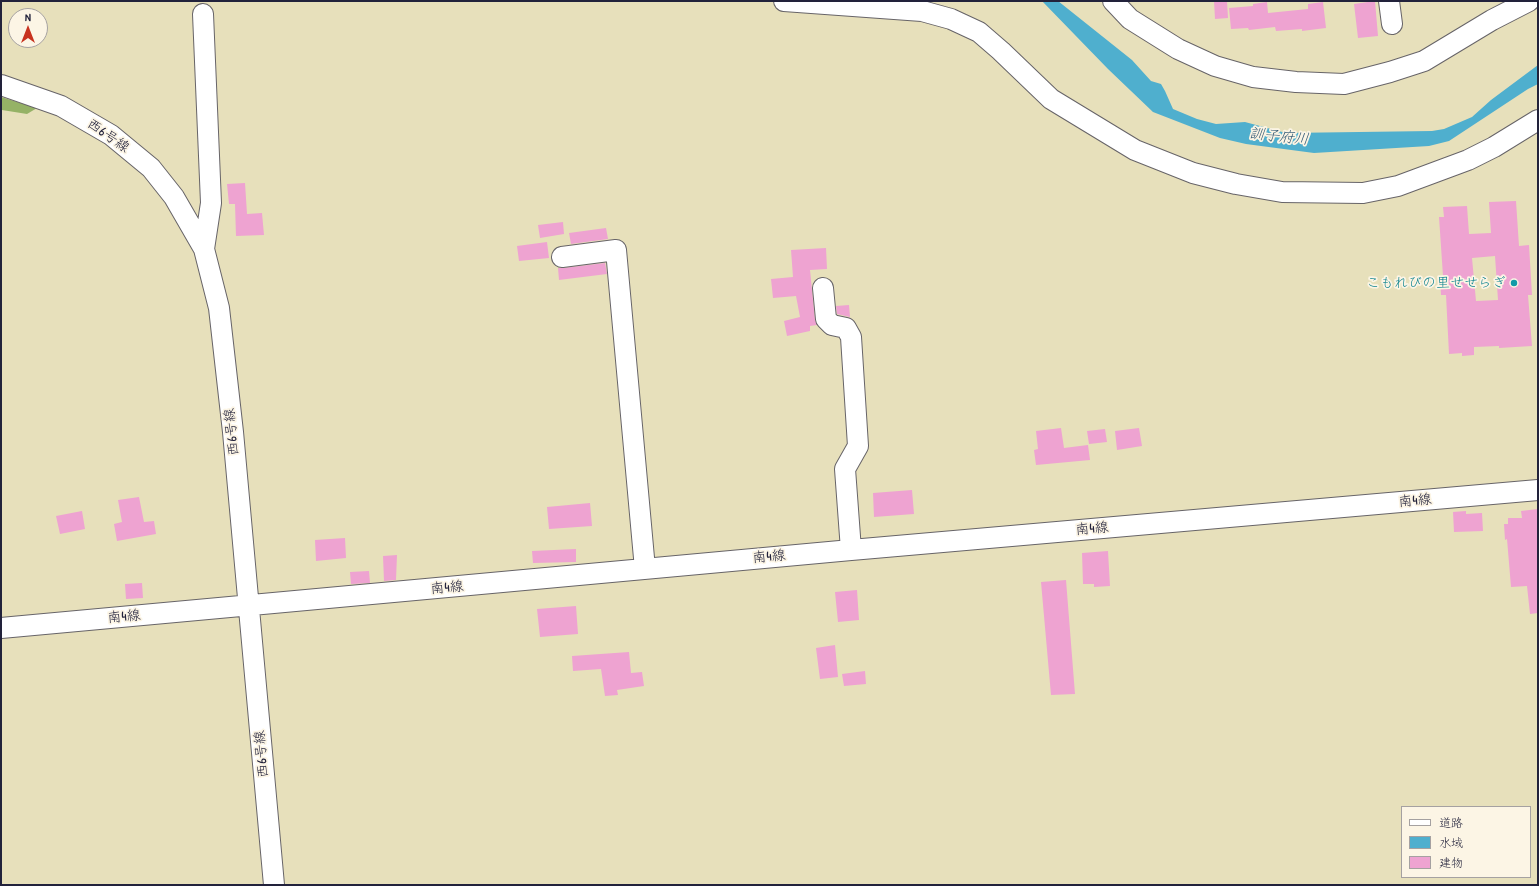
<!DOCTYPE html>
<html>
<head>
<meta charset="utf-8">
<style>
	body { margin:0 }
	#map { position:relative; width:1539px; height:886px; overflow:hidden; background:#e7e0bb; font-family:"Patrick Hand","Klee One",sans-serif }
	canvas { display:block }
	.frame { position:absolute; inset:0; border:2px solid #22223b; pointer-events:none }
	.legend { position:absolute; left:1401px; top:806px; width:130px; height:72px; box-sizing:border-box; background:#fcf5e5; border:1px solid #a5a1a1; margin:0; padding:5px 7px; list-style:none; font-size:12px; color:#22223b }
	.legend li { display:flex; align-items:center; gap:8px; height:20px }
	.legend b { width:20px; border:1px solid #a5a1a1 }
	.north { position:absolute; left:8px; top:8px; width:40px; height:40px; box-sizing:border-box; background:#fcf5e5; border:1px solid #a5a1a1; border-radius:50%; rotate:0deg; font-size:11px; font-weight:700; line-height:16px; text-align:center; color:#22223b }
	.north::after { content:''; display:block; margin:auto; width:14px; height:18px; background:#c8321e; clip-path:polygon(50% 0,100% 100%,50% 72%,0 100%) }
</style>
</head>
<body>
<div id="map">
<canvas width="1539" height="886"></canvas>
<div class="frame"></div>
<ul class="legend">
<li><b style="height:5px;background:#fff"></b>道路</li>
<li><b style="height:11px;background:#4fafce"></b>水域</li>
<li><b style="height:11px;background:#eea3d1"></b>建物</li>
</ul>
<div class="north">N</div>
</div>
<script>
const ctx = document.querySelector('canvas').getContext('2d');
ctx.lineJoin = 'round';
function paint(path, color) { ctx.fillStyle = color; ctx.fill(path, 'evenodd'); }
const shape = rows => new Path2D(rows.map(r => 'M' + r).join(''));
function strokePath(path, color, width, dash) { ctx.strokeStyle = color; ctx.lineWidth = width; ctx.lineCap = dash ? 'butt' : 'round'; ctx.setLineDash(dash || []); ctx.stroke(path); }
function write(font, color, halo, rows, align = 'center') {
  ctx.font = font + ' "Patrick Hand","Klee One",sans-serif'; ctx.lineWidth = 3.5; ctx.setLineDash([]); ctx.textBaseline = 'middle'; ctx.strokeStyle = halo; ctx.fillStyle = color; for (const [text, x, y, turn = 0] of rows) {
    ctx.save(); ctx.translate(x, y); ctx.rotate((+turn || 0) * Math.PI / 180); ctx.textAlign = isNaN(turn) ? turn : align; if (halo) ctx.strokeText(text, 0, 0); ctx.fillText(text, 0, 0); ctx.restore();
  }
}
paint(shape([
	[1,97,37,108,27,114,2,110]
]), '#95b266');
paint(shape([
	[1042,1,1058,1,1132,60,1151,81,1161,84,1165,91,1173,109,1197,119,1216,124,1245,122,1286,133,1432,131,1444,129,1472,117,1491,100,1538,65,1538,84,1528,89,1449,141,1429,146,1314,153,1246,144,1220,138,1153,112,1108,69]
]), '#4fafce');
paint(shape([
	[1214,1,1227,1,1228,18,1215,19],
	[1375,1,1378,36,1358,38,1354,4],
	[1267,2,1268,13,1308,9,1308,4,1323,2,1326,28,1302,31,1302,29,1276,31,1275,27,1249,30,1248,28,1231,29,1229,8,1253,6,1253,4],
	[245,183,247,214,262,213,264,235,236,236,235,204,229,204,227,184],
	[1516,201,1519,246,1529,245,1532,295,1528,295,1532,346,1499,348,1499,346,1474,347,1474,355,1462,356,1462,353,1449,354,1446,295,1441,295,1440,276,1443,276,1439,217,1444,217,1443,207,1467,206,1469,234,1491,233,1489,202],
	[1495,256,1498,300,1476,301,1472,258],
	[563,222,564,234,540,238,538,225],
	[606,228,608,239,571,244,569,233],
	[547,242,549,258,519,261,517,246],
	[826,248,827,269,810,270,815,320,817,325,810,326,810,331,787,336,784,321,800,317,796,296,773,298,771,279,793,277,791,250],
	[605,263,607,274,559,280,558,268,563,268],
	[849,305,850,317,837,314,836,306],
	[1061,428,1064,448,1088,445,1090,460,1036,465,1034,450,1038,449,1036,431],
	[1139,428,1142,446,1117,450,1115,431],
	[1105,429,1107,442,1089,444,1087,431],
	[912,490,914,514,874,517,873,493],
	[139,497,144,522,154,521,156,534,117,541,114,524,122,522,118,500],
	[590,503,592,526,549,529,547,507],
	[1538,509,1538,613,1530,614,1527,586,1511,587,1507,539,1505,540,1504,524,1508,524,1508,518,1522,518,1521,511],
	[82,511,85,529,60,534,56,516],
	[1466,511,1466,514,1482,513,1483,531,1454,532,1453,512],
	[345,538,346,558,316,561,315,540],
	[576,549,576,562,533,563,532,551],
	[1108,551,1110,586,1094,587,1094,584,1083,584,1082,553],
	[397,555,396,580,384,581,383,556],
	[369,571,370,583,351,584,350,572],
	[1066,580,1075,694,1051,695,1041,582],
	[142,583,143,598,126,599,125,584],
	[857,590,859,620,838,622,835,592],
	[576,606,578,634,540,637,537,609],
	[835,645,838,677,820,679,816,648],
	[629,652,631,673,642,672,644,686,617,690,618,695,605,696,601,669,573,671,572,656],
	[865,671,866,684,844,686,842,674]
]), '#eea3d1');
const minor = shape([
	[784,1,922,11,951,19,979,32,1001,51,1051,99,1135,150,1193,173,1236,184,1282,192,1363,193,1398,186,1468,160,1494,147,1538,120],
	[1113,1,1130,19,1178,49,1215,66,1253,77,1296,82,1344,84,1390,72,1424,61,1492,20,1529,1],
	[1389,1,1392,24],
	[203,14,211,203,204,249],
	[1,85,61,106,111,135,151,168,174,197,204,249,219,308,233,432,274,885],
	[562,257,616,250,645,569],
	[823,288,826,319,832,325,846,328,851,337,858,446,845,469,851,550],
	[1,628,851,550,1538,490]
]);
strokePath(minor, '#676468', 22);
strokePath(minor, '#fff', 20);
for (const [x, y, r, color] of [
	[1514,283,4,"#0f9aa8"]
]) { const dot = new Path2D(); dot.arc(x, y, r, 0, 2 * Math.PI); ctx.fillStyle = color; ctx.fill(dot); strokePath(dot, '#fcf5e5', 1.5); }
write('14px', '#22223b', '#fcf5e5', [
	["西6号線",108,136,35],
	["西6号線",232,432,-96],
	["南4線",1415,501,-5],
	["南4線",1092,529,-5],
	["南4線",769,557,-5],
	["南4線",447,588,-5],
	["南4線",124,617,-5],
	["西6号線",262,754,-95]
]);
write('14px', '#0d838f', '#fcf5e5', [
	["こもれびの里せせらぎ",1506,283]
], 'right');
write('italic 15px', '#345a76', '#fcf5e5', [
	["訓子府川",1279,137,6]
]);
</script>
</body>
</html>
